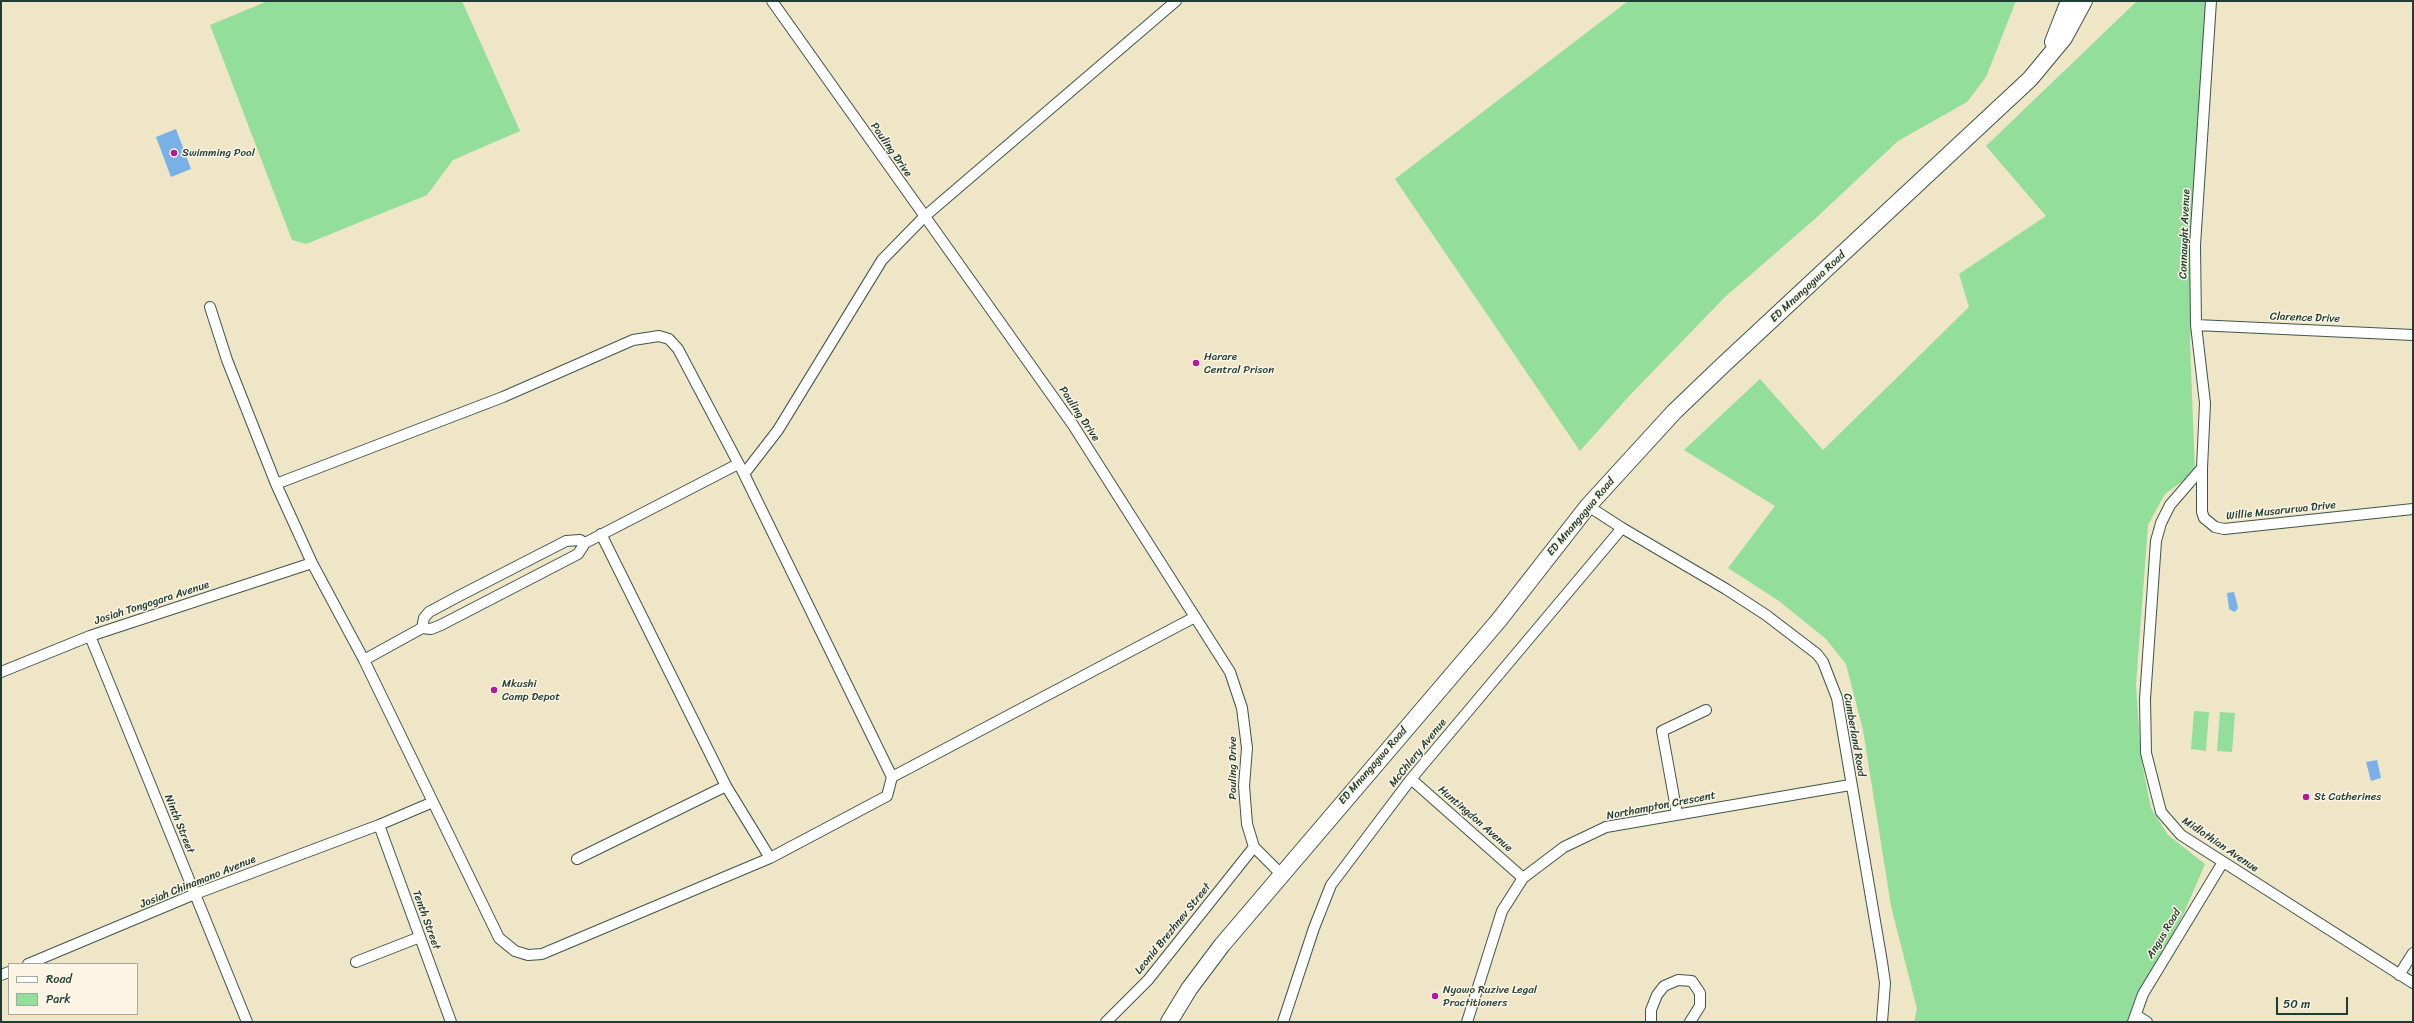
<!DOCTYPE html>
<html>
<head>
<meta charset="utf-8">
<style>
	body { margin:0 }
	#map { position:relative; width:2414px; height:1023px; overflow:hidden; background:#efe5c7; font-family:Sriracha,sans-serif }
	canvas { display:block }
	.frame { position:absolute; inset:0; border:2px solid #1f3d34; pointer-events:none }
	.legend { position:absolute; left:8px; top:963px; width:130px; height:52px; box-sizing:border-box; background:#fcf5e5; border:1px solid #a4ab9e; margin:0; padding:5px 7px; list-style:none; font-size:12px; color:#1f3d34 }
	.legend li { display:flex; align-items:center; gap:8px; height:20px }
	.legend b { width:20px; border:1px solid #a4ab9e }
	.scale { position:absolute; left:2276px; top:997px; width:72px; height:18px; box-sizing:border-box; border:2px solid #1f3d34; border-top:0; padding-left:5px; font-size:12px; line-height:14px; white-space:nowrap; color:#1f3d34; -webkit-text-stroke:3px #fcf5e5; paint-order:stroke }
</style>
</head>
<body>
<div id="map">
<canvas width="2414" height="1023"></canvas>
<div class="frame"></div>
<ul class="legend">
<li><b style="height:5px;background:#fff"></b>Road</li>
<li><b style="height:11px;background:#93de9a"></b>Park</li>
</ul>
<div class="scale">50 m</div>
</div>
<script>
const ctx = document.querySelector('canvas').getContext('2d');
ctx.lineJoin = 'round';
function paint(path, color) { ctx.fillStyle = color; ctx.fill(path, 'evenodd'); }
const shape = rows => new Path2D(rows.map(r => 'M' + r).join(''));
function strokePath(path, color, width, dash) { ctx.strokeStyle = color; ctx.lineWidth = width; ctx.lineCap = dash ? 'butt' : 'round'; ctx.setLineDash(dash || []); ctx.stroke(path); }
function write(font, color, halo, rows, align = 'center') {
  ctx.font = font + ' Sriracha,sans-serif'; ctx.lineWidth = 3; ctx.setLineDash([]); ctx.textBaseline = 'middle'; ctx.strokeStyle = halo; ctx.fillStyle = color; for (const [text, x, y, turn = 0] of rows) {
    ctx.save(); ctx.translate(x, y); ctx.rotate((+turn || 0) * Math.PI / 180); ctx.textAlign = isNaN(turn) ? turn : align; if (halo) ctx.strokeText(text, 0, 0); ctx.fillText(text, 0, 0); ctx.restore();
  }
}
paint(shape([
	[268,1,462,1,520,131,453,160,427,195,306,244,292,240,210,25],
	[1628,1,2016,1,1986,77,1967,102,1898,141,1816,218,1725,297,1630,395,1580,451,1395,179],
	[2137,1,2212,1,2198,188,2190,343,2195,472,2165,494,2148,525,2136,685,2141,758,2151,808,2168,835,2205,864,2183,915,2141,993,2131,1022,1914,1022,1917,1009,1891,906,1863,730,1846,664,1826,639,1779,601,1728,568,1775,506,1684,450,1760,379,1823,450,1969,307,1959,274,2046,216,1986,146],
	[2194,711,2209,712,2206,751,2191,749],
	[2220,712,2235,713,2232,752,2217,751]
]), '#93de9a');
paint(shape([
	[176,129,191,169,171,177,156,137],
	[2234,592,2238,607,2237,610,2234,612,2229,609,2227,593],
	[2377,760,2381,778,2371,781,2366,762]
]), '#7ab0e8');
const minor = shape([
	[772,1,1073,425,1230,672,1242,708,1247,748,1244,786,1247,824,1254,847,1281,874],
	[2211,1,2195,245,2196,325,2205,403,2202,468,2202,512,2204,518,2215,527,2224,529,2413,509],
	[210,307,227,360,276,484,312,563,364,660,499,938,515,951,528,955,542,954,770,858,887,796,892,777,1195,617],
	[2196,325,2413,335],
	[2202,468,2170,505,2161,523,2156,541,2145,699,2146,753,2161,812,2181,835,2413,983],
	[744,474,778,430,882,260,924,217,1176,1],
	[276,484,503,397,633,340,659,336,669,339,678,349,744,474,892,777],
	[1588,506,1622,528,1726,589,1766,615,1817,654,1823,662,1837,698,1882,962,1885,983,1882,1022],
	[601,534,726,786,770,858],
	[422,628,424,618,429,612,459,596,566,541,580,540,585,543],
	[90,636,247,1022],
	[364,660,422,628,431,629,441,625,578,554,585,543,738,464],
	[1,672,90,636,312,563],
	[1411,779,1523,878],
	[1677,814,1662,731,1706,710],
	[379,825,451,1022],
	[577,859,726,786],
	[356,962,420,937],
	[28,964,195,894,379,825,433,802],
	[1,975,9,972],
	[2399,975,2413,953],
	[2136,1015,2147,1022],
	[1106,1022,1148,980,1254,847],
	[1283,1022,1314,928,1331,885,1411,779,1622,528],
	[1467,1022,1502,911,1523,878,1564,847,1606,827,1850,785],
	[1651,1022,1651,1010,1657,995,1664,986,1678,980,1692,981,1700,993,1700,1006,1690,1022],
	[2133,1022,2143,994,2223,862]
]);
const trunk = shape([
	[2053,42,2069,1],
	[1169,1022,1189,989,1222,945,1499,620,1588,506,1674,412,1722,366,2030,79,2064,38,2084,1]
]);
strokePath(minor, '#3e564a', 12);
strokePath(trunk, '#3e564a', 18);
strokePath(minor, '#fff', 10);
strokePath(trunk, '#fff', 16);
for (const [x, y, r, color] of [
	[174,153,4,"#b5179e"],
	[1196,363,4,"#b5179e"],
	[494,690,4,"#b5179e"],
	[2306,797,4,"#b5179e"],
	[1435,996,4,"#b5179e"]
]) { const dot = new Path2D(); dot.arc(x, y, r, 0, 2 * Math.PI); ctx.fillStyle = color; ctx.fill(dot); strokePath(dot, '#fcf5e5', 1.5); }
write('11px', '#1f3d34', '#fcf5e5', [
	["Pauling Drive",891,150,55],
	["Connaught Avenue",2185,234,-88],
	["ED Mnangagwa Road",1808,287,-43],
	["Clarence Drive",2305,318,2],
	["Pauling Drive",1079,414,56],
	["Willie Musarurwa Drive",2281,511,-6],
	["ED Mnangagwa Road",1581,517,-50],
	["Josiah Tongogara Avenue",152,603,-18],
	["Cumberland Road",1854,735,80],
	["McChlery Avenue",1418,753,-51],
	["ED Mnangagwa Road",1373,766,-49],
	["Pauling Drive",1233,768,-90],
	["Northampton Crescent",1661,806,-11],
	["Huntingdon Avenue",1475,819,41],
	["Ninth Street",179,824,68],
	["Midlothian Avenue",2220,845,34],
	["Josiah Chinamano Avenue",198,882,-22],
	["Tenth Street",426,920,70],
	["Leonid Brezhnev Street",1173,929,-51],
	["Angus Road",2164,934,-59]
]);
write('11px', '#1f3d34', '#fcf5e5', [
	["Swimming Pool",182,153],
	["Harare",1204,357],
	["Central Prison",1204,370],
	["Mkushi",502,684],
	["Camp Depot",502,697],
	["St Catherines",2314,797],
	["Nyawo Ruzive Legal",1443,990],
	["Practitioners",1443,1003]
], 'left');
</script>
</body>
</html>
